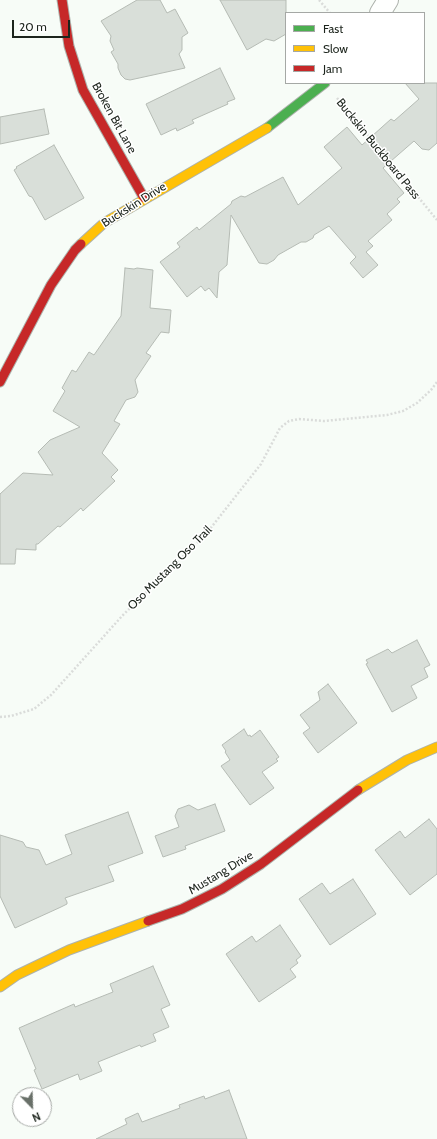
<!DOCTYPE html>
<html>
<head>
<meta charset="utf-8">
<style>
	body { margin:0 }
	#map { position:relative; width:437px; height:1139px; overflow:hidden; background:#f7fcf7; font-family:Cabin,sans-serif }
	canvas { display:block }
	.legend { position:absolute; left:285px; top:12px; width:140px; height:72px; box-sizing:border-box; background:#fff; border:1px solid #a5a8a5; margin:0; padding:5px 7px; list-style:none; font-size:12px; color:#1d251d }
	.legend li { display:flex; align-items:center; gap:8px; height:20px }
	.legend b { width:20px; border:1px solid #a5a8a5 }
	.north { position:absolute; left:12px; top:1087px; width:40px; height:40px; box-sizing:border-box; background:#fff; border:1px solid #a5a8a5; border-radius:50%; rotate:157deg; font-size:11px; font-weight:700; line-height:16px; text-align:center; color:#1d251d }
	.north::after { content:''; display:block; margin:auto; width:14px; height:18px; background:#697069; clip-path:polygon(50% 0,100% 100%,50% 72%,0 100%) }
	.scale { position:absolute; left:12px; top:20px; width:58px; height:18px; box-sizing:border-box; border:2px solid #1d251d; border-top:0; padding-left:5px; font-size:12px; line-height:14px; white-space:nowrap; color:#1d251d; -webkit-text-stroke:3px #fff; paint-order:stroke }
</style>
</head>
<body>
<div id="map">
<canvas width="437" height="1139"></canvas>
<ul class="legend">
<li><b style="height:5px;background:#4caf50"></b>Fast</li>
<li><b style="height:5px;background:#ffc107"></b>Slow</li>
<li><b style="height:5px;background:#c62828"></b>Jam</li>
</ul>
<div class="north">N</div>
<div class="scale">20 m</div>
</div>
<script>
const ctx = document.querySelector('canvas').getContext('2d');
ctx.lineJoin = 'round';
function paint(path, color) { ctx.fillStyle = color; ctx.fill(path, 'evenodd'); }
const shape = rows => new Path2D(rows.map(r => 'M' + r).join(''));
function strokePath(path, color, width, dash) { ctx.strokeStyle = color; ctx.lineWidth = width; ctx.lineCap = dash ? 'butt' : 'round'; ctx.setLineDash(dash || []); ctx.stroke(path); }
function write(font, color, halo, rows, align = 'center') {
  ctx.font = font + ' Cabin,sans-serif'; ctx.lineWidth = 3; ctx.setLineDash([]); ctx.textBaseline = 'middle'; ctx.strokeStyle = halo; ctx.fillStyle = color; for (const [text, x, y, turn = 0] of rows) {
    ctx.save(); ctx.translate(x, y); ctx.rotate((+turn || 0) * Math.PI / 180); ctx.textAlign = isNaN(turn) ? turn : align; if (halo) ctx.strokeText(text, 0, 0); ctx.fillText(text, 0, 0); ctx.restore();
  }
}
const building = shape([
	[137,0,160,0,167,13,175,9,188,33,182,37,182,50,179,54,185,68,130,80,125,79,121,75,118,68,118,64,111,52,114,50,110,41,111,36,101,21,137,0],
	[220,0,286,0,286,34,274,41,266,39,247,50,220,0],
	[220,68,235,99,227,102,228,104,192,120,194,123,177,131,176,128,161,135,146,104,220,68],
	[405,83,437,83,437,143,429,150,422,149,414,141,383,168,404,193,397,199,400,202,387,214,392,220,368,241,373,246,366,252,378,265,363,278,350,263,356,257,329,226,314,235,313,238,306,242,301,242,278,255,274,260,267,264,259,263,231,215,227,265,219,272,217,298,209,288,205,291,201,286,187,297,160,262,180,247,177,243,197,227,199,230,231,204,232,201,241,196,245,197,283,177,298,205,342,168,324,147,347,127,362,145,391,119,394,121,419,99,405,83],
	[44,109,49,134,0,144,0,117,44,109],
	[54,145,84,198,45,220,32,197,29,196,14,170,17,168,16,167,54,145],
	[125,268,134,269,137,268,153,270,150,308,171,310,169,333,161,332,146,353,151,356,135,380,138,392,135,397,126,400,114,421,120,424,102,453,118,470,111,477,115,481,83,511,81,508,60,527,58,526,38,544,36,544,36,550,16,549,15,564,0,564,0,494,23,473,53,475,38,452,50,440,80,427,53,411,65,391,62,388,72,370,76,372,89,352,94,355,121,316,125,268],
	[417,640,430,665,424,668,428,677,411,686,417,698,392,712,366,664,368,663,366,660,388,649,392,653,417,640],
	[328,684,357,723,318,753,303,733,310,728,300,715,320,700,318,692,328,684],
	[244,729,248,736,250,735,251,737,260,730,279,757,276,759,278,761,262,772,274,788,250,805,221,766,230,760,225,752,226,751,222,745,244,729],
	[215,804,225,831,185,846,186,849,163,857,155,836,179,827,175,816,178,809,189,805,198,810,215,804],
	[128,812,143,853,108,866,114,881,65,898,67,902,67,904,61,907,15,928,0,896,0,835,23,842,26,847,39,850,46,865,72,854,65,835,128,812],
	[429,819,437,829,437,874,410,895,375,850,400,831,405,838,429,819],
	[353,879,376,914,330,945,299,899,322,883,330,894,353,879],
	[280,925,301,956,296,960,298,963,290,969,296,977,259,1002,226,954,252,936,256,942,280,925],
	[153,966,170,1005,161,1009,169,1027,153,1034,156,1041,141,1047,140,1045,98,1062,102,1071,80,1080,78,1074,42,1089,34,1070,36,1069,19,1028,74,1004,75,1007,113,992,110,984,153,966],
	[229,1090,247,1139,96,1139,127,1124,125,1119,138,1113,142,1122,180,1108,179,1105,204,1096,205,1099,229,1090]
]);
paint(building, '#d9dfd9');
strokePath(building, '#b5bbb4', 1);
const street = shape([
	[380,13,388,0]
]);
const fast = shape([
	[267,128,325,83]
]);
const slow = shape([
	[81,244,104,223,267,128],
	[358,790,407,760,437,747],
	[0,987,17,975,69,950,148,921]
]);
const jam = shape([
	[62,0,69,46,83,90,144,198],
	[0,382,51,285,75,250,81,244],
	[148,921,182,909,222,889,261,864,358,790]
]);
strokePath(street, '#adb2ac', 22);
strokePath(fast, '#adb2ac', 11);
strokePath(slow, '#adb2ac', 11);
strokePath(jam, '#adb2ac', 11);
strokePath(shape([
	[319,0,330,13],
	[337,98,437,220],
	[0,717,11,716,34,709,51,695,123,615,206,534,261,464,280,428,289,421,299,419,324,421,387,415,403,411,417,403,431,390,437,382]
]), '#dadcda', 2.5, [2, 2]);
strokePath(street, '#fefffe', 20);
strokePath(fast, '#4caf50', 9);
strokePath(slow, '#ffc107', 9);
strokePath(jam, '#c62828', 9);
write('12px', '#1d251d', '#fff', [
	["Broken Bit Lane",114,118,61],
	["Buckskin Buckboard Pass",378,149,51],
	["Buckskin Drive",134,205,-32],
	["Oso Mustang Oso Trail",170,568,-45],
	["Mustang Drive",221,873,-31]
]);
</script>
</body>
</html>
